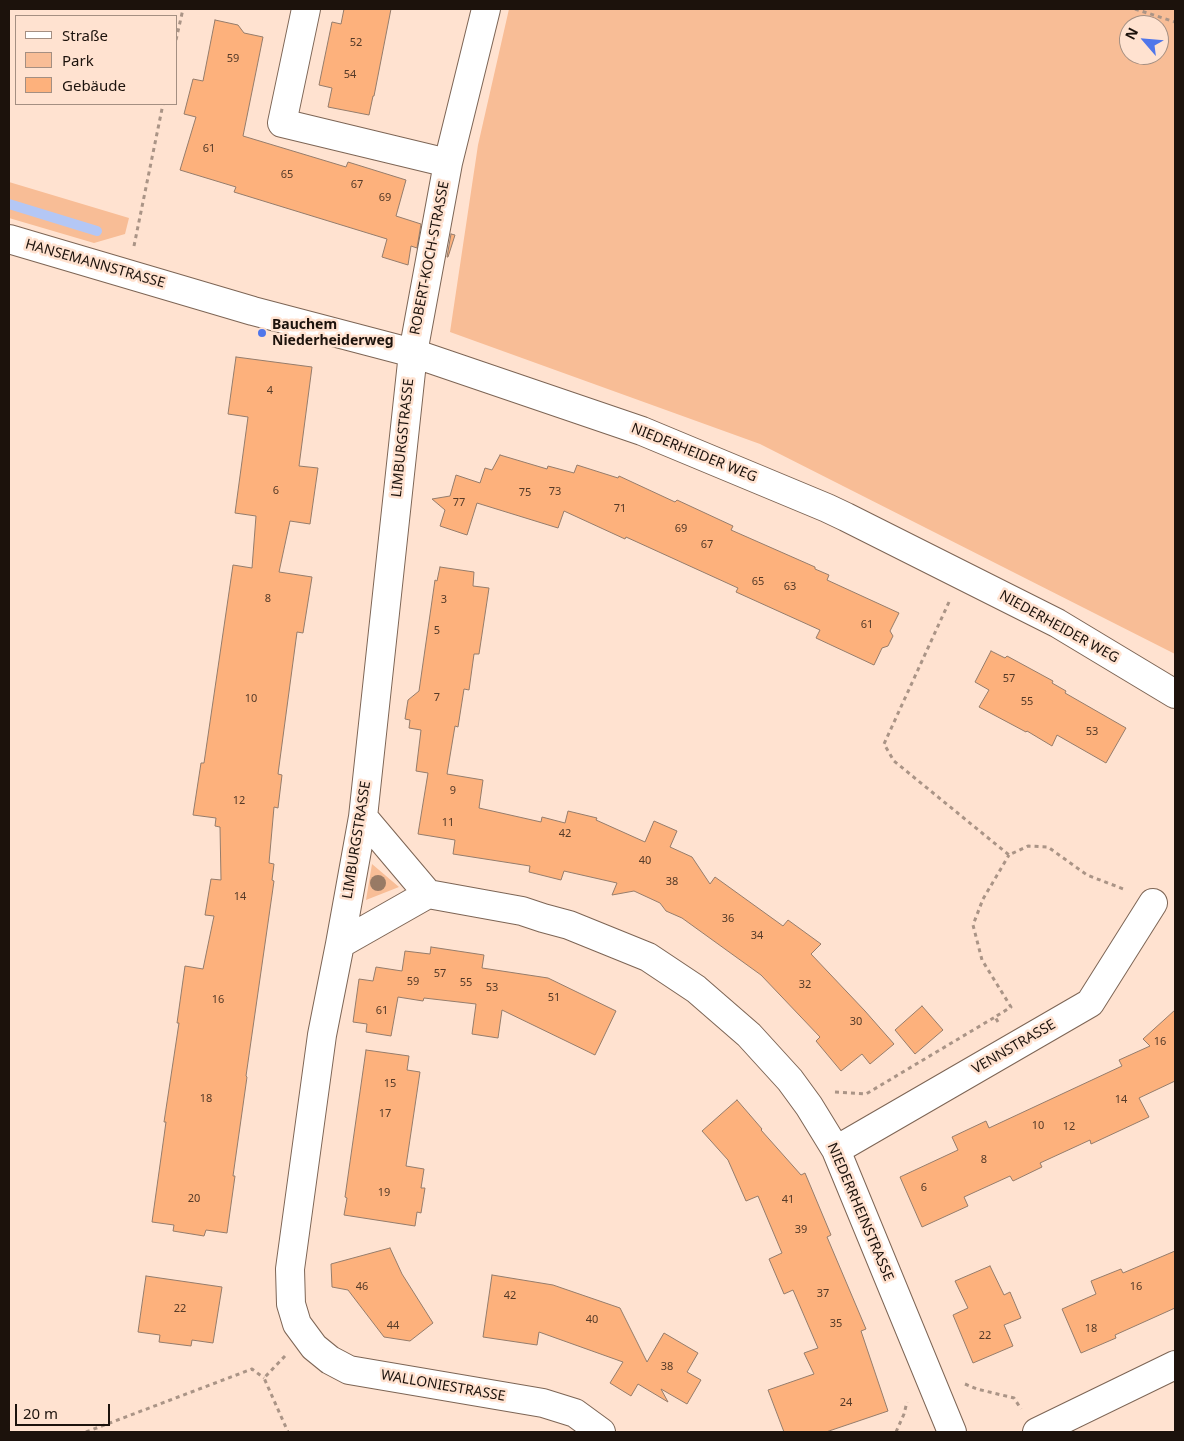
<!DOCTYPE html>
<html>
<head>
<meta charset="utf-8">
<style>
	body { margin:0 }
	#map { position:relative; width:1184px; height:1441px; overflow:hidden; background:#ffe2d0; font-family:"Noto Sans",sans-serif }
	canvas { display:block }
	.frame { position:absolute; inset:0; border:10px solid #1c120c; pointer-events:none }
	.legend { position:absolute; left:15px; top:15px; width:162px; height:90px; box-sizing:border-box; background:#ffe2d0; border:1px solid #a48f82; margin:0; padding:6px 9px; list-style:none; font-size:15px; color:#1c120c }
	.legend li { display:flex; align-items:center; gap:10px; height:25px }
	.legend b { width:25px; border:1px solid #a48f82 }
	.north { position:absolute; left:1119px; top:15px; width:50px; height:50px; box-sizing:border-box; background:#ffe2d0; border:1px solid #a48f82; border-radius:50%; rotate:297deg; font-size:14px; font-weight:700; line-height:20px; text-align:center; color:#1c120c }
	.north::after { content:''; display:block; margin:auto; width:18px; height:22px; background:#5076ea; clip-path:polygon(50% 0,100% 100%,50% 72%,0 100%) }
	.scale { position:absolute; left:15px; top:1404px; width:95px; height:22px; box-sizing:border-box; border:2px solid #1c120c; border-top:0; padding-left:6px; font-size:15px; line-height:18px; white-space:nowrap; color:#1c120c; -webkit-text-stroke:4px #ffe2d0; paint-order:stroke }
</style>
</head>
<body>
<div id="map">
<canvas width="1184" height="1441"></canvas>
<div class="frame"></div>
<ul class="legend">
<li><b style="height:6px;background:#fff"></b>Straße</li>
<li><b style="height:14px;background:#f8bd96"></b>Park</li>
<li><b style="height:14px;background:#fdb17c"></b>Gebäude</li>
</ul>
<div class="north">N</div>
<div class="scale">20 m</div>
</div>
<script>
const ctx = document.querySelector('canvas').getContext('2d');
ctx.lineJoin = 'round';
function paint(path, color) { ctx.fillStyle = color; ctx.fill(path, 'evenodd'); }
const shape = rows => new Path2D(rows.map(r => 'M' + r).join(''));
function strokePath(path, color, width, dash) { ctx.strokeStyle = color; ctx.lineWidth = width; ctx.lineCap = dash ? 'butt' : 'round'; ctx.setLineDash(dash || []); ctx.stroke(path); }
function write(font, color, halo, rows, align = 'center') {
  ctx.font = font + ' "Noto Sans",sans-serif'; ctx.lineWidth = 5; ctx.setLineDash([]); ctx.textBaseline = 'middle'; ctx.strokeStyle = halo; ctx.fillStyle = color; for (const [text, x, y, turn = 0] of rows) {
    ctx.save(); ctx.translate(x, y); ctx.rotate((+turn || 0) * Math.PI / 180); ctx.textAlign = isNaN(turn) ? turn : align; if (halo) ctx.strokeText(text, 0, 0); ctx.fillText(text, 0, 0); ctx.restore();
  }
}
paint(shape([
	[509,9,1175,9,1175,654,760,444,450,332,478,145],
	[1129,25,1159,25,1159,55,1129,55],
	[9,182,129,218,125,234,94,243,9,218],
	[372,864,399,887,366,900]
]), '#f8bd96');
strokePath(shape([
	[9,204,97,231]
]), '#b4c7f5', 10);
const building = shape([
	[344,9,391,9,374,96,373,96,369,115,328,107,332,88,319,85,332,22,341,24,344,9],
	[215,20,238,25,244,33,263,37,243,136,346,167,348,162,406,180,396,216,421,224,417,248,411,246,408,265,382,257,387,239,234,192,236,187,180,170,196,117,184,114,193,79,203,81,215,20],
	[451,234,455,235,448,257,447,257,451,234],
	[236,357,312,367,299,466,318,468,310,524,290,521,279,572,312,577,303,633,297,632,278,774,282,775,278,808,274,807,269,863,274,864,272,880,274,881,246,1076,247,1077,233,1176,235,1176,227,1233,206,1230,204,1236,173,1231,174,1225,152,1222,166,1122,164,1122,179,1023,177,1023,185,966,203,969,214,916,205,915,211,879,221,880,220,827,215,826,216,818,193,815,201,763,204,763,233,565,252,568,256,516,235,513,248,417,228,414,236,357],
	[500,455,547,469,548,466,574,473,577,465,618,478,619,476,675,502,677,500,733,526,731,530,815,567,815,569,829,575,827,580,899,613,890,631,893,636,888,646,882,648,874,665,816,638,820,630,736,592,738,588,626,537,625,539,564,511,558,528,477,503,467,535,440,526,445,510,432,499,450,496,456,475,480,483,485,468,492,470,500,455],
	[440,567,474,572,473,586,489,588,479,654,474,654,469,690,464,689,458,727,455,726,447,774,483,780,479,808,541,822,542,817,565,823,568,811,597,818,596,820,645,842,654,821,677,831,670,847,692,857,710,884,715,877,783,926,788,920,821,944,811,954,865,1011,894,1044,870,1064,862,1054,841,1071,816,1041,820,1037,761,975,682,918,666,911,660,903,634,891,612,895,617,883,564,871,561,880,529,872,530,866,453,854,455,840,418,834,428,773,416,771,421,730,409,728,410,720,405,719,408,700,419,691,435,580,437,581,440,567],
	[991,651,1005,658,1007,656,1053,681,1052,683,1066,691,1065,693,1126,728,1106,763,1057,735,1052,746,1027,731,1026,732,979,707,989,690,975,682,991,651],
	[431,947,484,955,482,968,548,978,616,1011,595,1055,502,1010,498,1038,472,1034,476,1004,424,998,423,1001,398,997,391,1036,366,1032,367,1024,353,1022,359,979,373,981,376,967,402,971,405,951,430,954,431,947],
	[922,1006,943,1030,915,1054,895,1030,922,1006],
	[1175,1010,1175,1081,1139,1098,1149,1117,1091,1144,1090,1140,1040,1163,1042,1167,1013,1181,1010,1176,964,1197,968,1206,922,1227,900,1177,958,1150,952,1137,986,1121,989,1128,1122,1066,1119,1060,1150,1046,1143,1039,1175,1010],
	[366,1050,409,1056,407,1070,420,1072,406,1166,424,1169,421,1188,425,1188,421,1213,417,1212,415,1226,344,1215,347,1198,345,1197,366,1050],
	[737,1100,762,1129,761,1130,801,1175,805,1173,831,1235,827,1237,866,1329,861,1331,888,1411,826,1432,784,1432,768,1390,814,1374,804,1353,818,1348,793,1290,784,1294,769,1259,782,1253,758,1196,746,1201,728,1160,702,1131,737,1100],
	[390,1248,402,1274,433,1323,410,1341,384,1337,348,1290,332,1287,331,1264,390,1248],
	[1175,1251,1175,1308,1115,1335,1116,1338,1081,1353,1062,1309,1096,1294,1091,1281,1121,1269,1123,1273,1175,1251],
	[990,1266,1004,1295,1010,1292,1021,1318,1004,1325,1013,1346,973,1363,953,1315,968,1308,955,1281,990,1266],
	[492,1275,553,1285,620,1308,647,1362,664,1333,698,1353,687,1372,701,1380,687,1404,661,1389,668,1402,638,1384,631,1396,610,1383,623,1362,539,1332,537,1345,483,1337,492,1275],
	[146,1276,222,1287,213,1343,192,1340,191,1346,159,1342,160,1335,138,1332,146,1276]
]);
paint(building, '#fdb17c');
strokePath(building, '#957c6b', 1);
const minor = shape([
	[306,9,282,123,448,163],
	[486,9,448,163,413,353,363,817,340,944,322,1035,290,1269,291,1304,297,1324,314,1347,330,1360,349,1370,543,1403,575,1413,601,1432],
	[9,239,253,311,413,353,642,431,827,508,846,517,1057,623,1175,694],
	[363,817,428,894,522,911,543,918,569,925,648,957,696,989,749,1035,790,1080,809,1106,836,1150,952,1432],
	[340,944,428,894],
	[836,1150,1090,1003,1153,903],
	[1037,1432,1175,1365]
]);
strokePath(minor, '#7d6555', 30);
strokePath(shape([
	[1135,9,1175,22],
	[176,40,183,9],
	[134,246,163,104],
	[949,602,884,744,894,761,1009,855,1028,846,1048,847,1087,875,1126,890],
	[998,1022,995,1017,1011,1007,982,960,973,925,983,899,1009,855],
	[835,1092,866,1094,995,1017],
	[285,1356,264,1378,288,1432],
	[965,1384,977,1389,1014,1398,1021,1409],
	[86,1432,252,1369,264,1378],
	[896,1432,904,1414,907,1402]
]), '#aa9486', 3, [4, 4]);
strokePath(minor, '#fff', 28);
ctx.fillStyle = '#987a65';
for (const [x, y] of [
	[378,883]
]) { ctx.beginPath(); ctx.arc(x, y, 8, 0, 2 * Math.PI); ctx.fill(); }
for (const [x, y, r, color] of [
	[262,333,5,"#5076ea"]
]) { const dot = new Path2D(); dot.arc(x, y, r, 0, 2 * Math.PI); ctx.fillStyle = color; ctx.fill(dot); strokePath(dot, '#ffe2d0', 2); }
write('11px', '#543a28', null, [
	["52",356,43],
	["59",233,59],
	["54",350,75],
	["61",209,149],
	["65",287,175],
	["67",357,185],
	["69",385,198],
	["4",270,391],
	["6",276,491],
	["73",555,492],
	["75",525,493],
	["77",459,503],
	["71",620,509],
	["69",681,529],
	["67",707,545],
	["65",758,582],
	["63",790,587],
	["8",268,599],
	["3",444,600],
	["61",867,625],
	["5",437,631],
	["57",1009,679],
	["7",437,698],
	["10",251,699],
	["55",1027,702],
	["53",1092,732],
	["9",453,791],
	["12",239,801],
	["11",448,823],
	["42",565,834],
	["40",645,861],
	["38",672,882],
	["14",240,897],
	["36",728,919],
	["34",757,936],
	["57",440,974],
	["59",413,982],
	["55",466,983],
	["32",805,985],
	["53",492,988],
	["51",554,998],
	["16",218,1000],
	["61",382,1011],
	["30",856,1022],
	["16",1160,1042],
	["15",390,1084],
	["18",206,1099],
	["14",1121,1100],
	["17",385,1114],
	["10",1038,1126],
	["12",1069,1127],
	["8",984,1160],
	["6",924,1188],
	["19",384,1193],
	["20",194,1199],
	["41",788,1200],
	["39",801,1230],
	["46",362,1287],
	["16",1136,1287],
	["37",823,1294],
	["42",510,1296],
	["22",180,1309],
	["40",592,1320],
	["35",836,1324],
	["44",393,1326],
	["18",1091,1329],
	["22",985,1336],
	["38",667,1367],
	["24",846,1403]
]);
write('14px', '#1c120c', '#ffe2d0', [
	["ROBERT-KOCH-STRASSE",430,258,-79],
	["HANSEMANNSTRASSE",95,264,16],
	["LIMBURGSTRASSE",403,438,-84],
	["NIEDERHEIDER WEG",694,453,22],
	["NIEDERHEIDER WEG",1059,627,29],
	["LIMBURGSTRASSE",357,840,-81],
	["VENNSTRASSE",1014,1047,-30],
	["NIEDERRHEINSTRASSE",860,1212,67],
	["WALLONIESTRASSE",443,1386,10]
]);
write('bold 14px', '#1c120c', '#ffe2d0', [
	["Bauchem",272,325],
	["Niederheiderweg",272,341]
], 'left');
</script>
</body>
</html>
